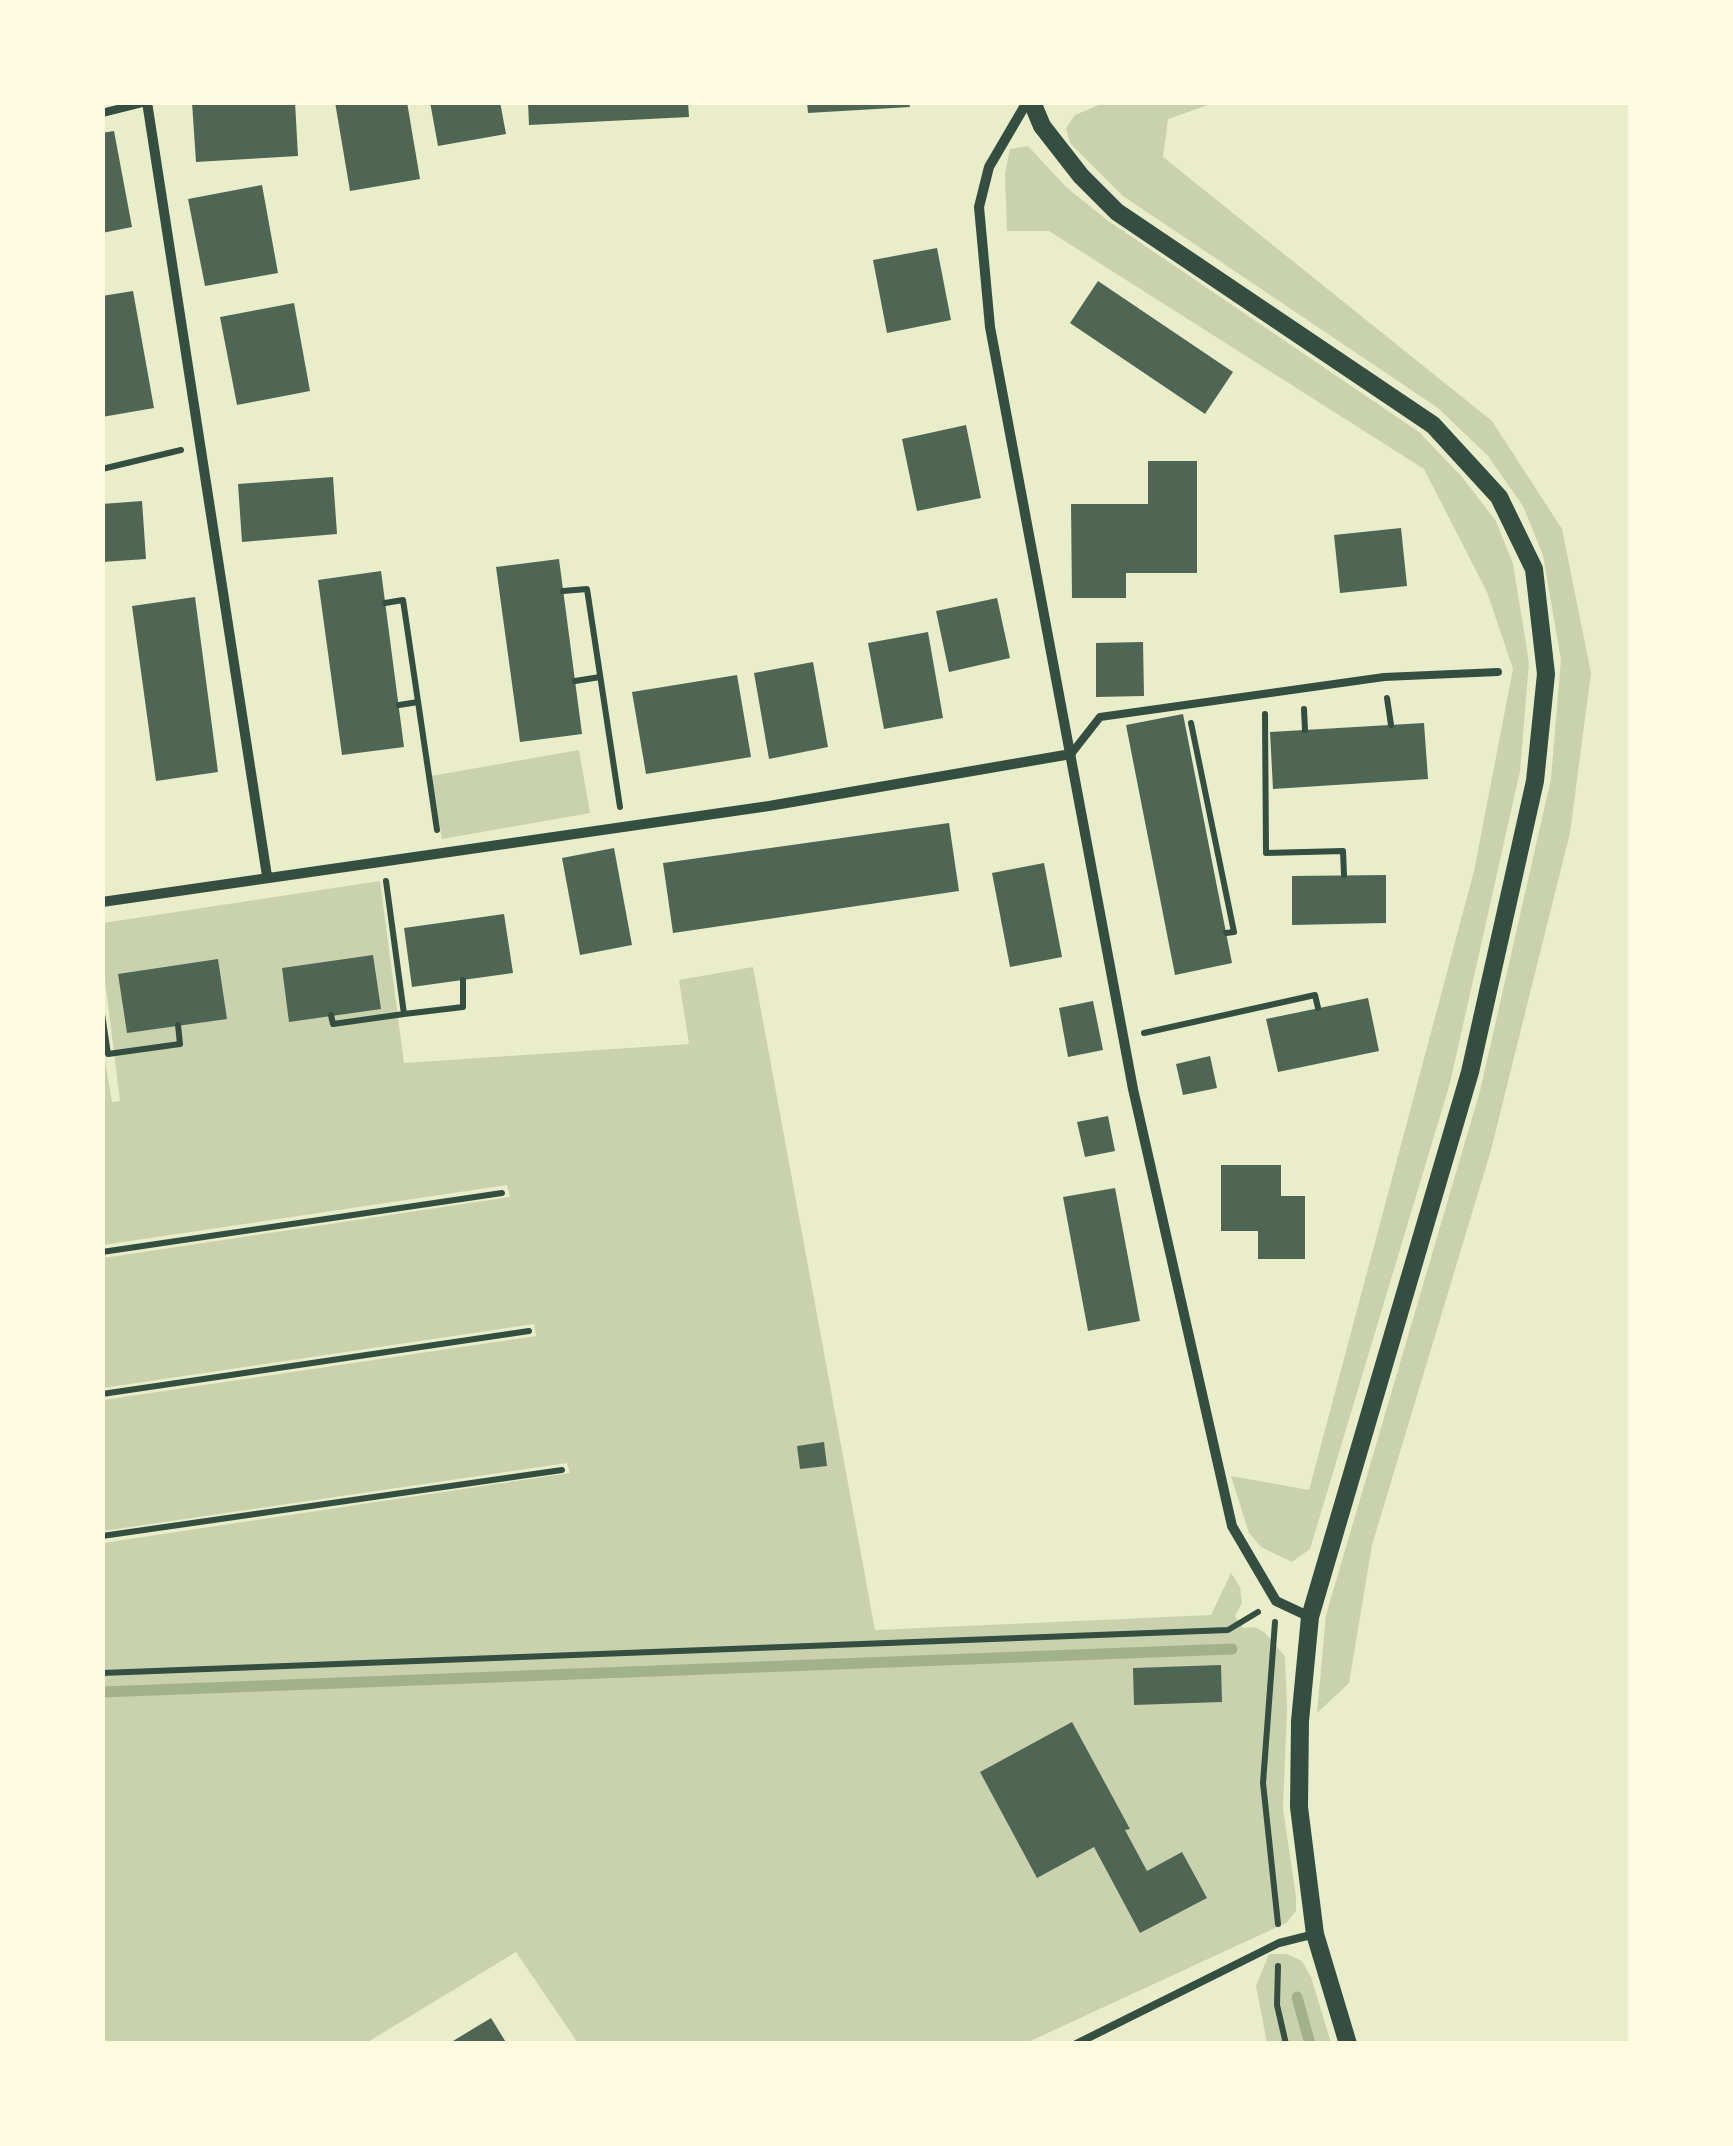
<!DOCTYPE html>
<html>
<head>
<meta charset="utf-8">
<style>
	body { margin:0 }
	#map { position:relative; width:1733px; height:2146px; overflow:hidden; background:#e9edc9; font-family:"Archivo Narrow",sans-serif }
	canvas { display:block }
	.frame { position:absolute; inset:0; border:105px solid #fefae0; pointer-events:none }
</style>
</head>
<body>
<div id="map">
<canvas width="1733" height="2146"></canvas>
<div class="frame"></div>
</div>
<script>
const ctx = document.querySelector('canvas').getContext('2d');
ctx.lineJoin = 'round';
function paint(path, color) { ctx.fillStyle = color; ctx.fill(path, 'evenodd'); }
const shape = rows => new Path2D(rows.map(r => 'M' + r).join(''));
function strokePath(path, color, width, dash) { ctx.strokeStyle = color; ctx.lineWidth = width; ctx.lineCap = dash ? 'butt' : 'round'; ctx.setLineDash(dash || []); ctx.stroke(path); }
paint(shape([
	[1103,103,1214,103,1168,119,1163,157,1492,421,1562,529,1591,673,1570,833,1491,1150,1372,1545,1349,1683,1317,1713,1326,1615,1480,1091,1551,779,1561,660,1543,555,1523,506,1488,456,1438,408,1123,196,1070,143,1066,128,1075,115],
	[1028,146,1066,187,1107,220,1419,432,1462,477,1496,521,1513,564,1529,662,1520,771,1450,1083,1310,1549,1292,1562,1261,1547,1249,1533,1231,1476,1309,1490,1474,871,1513,669,1487,592,1424,469,1049,231,1007,231,1005,173,1010,149],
	[579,750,590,813,442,839,431,776],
	[380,881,404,1063,689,1044,679,980,753,967,875,1630,1211,1615,1231,1573,1240,1587,1242,1603,1235,1616,1243,1628,1255,1627,1264,1632,1285,1656,1287,1711,1283,1808,1296,1897,1296,1911,1286,1923,1026,2043,578,2043,516,1952,366,2043,103,2043,103,1543,570,1473,567,1463,103,1531,103,1400,536,1336,534,1324,103,1388,103,1258,510,1197,507,1185,103,1245,102,1043,112,1102,120,1101,103,964,103,923],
	[1269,1954,1287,1954,1302,1961,1311,1977,1331,2043,1267,2043,1256,1986]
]), '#cad2ad');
strokePath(shape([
	[102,1692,1232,1649],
	[1297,1997,1310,2044]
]), '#a3b18a', 11);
paint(shape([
	[192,102,295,102,298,156,196,162],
	[335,102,407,102,420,179,350,191],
	[430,102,500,102,506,134,438,146],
	[528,102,688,102,689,117,529,125],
	[807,102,909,102,910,107,808,113],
	[114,131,132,227,102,233,102,133],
	[262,185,278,273,205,286,188,199],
	[937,248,951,320,887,333,873,260],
	[1098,281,1233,372,1205,414,1070,323],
	[133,291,154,408,102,417,102,296],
	[294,303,310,391,237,405,220,317],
	[966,425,981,498,917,511,902,439],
	[1148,461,1197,461,1197,573,1126,573,1126,598,1072,598,1071,504,1148,504],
	[333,477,337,534,242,542,238,484],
	[142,501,146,559,102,562,102,504],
	[1401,528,1407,586,1340,593,1334,535],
	[559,559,582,734,520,742,496,567],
	[381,571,404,747,342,755,318,580],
	[195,597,218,772,156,781,132,606],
	[997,598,1010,658,949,672,936,611],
	[928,632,943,718,884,729,868,643],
	[1143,642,1144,696,1096,697,1096,643],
	[813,662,828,747,769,759,754,673],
	[737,675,751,757,646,774,632,692],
	[1183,714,1232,963,1175,975,1126,725],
	[1424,723,1428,779,1273,789,1270,732],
	[949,823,959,891,673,933,663,863],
	[614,848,632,945,580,955,562,858],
	[1044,863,1062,957,1010,967,992,873],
	[1386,875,1386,923,1292,925,1292,876],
	[504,914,513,973,412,987,404,928],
	[373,955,381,1009,289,1022,282,968],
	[218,959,227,1019,127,1033,118,974],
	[1368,998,1379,1051,1278,1072,1266,1019],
	[1093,1001,1103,1050,1068,1057,1059,1008],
	[1210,1056,1217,1088,1183,1095,1176,1064],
	[1108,1116,1115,1151,1085,1157,1077,1122],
	[1221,1165,1281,1165,1281,1196,1305,1196,1305,1259,1258,1259,1258,1231,1221,1231],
	[1115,1188,1140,1321,1088,1331,1063,1197],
	[824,1442,827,1466,800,1469,797,1446],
	[1221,1665,1222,1702,1134,1705,1133,1668],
	[1072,1722,1130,1829,1125,1830,1147,1871,1182,1852,1207,1898,1140,1933,1094,1847,1037,1878,980,1772],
	[491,2018,507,2044,448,2044]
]), '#4f6655');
strokePath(shape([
	[102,469,181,450],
	[563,591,587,589,620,807],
	[385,603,403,600,437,830],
	[575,681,600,677],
	[1387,698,1391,725],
	[399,705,418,702],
	[1304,709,1305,730],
	[1265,714,1266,853,1343,851,1344,875],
	[1191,723,1234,932,1226,933],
	[386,881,404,1014,463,1007,463,980],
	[102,1014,108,1054,180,1044,178,1025],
	[331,1015,333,1024,404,1014],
	[1144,1033,1315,995,1318,1008],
	[102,1252,502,1193],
	[102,1394,529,1331],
	[102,1536,562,1470],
	[1275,1622,1263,1783,1278,1924],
	[102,1673,1228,1630,1258,1612],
	[1278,1966,1277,2005,1286,2044]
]), '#344e41', 6);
strokePath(shape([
	[102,113,146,102],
	[1071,754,1100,717,1384,677,1498,672],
	[1076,2044,1279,1943,1315,1934]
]), '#344e41', 8);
strokePath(shape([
	[147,102,267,876],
	[1027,102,989,167,979,207,990,327,1133,1089,1232,1526,1276,1601,1310,1617],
	[102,902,769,806,1071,754]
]), '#344e41', 10);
strokePath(shape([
	[1032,102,1042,126,1081,176,1117,212,1433,425,1499,497,1534,569,1546,674,1535,781,1470,1072,1310,1617,1300,1721,1299,1807,1315,1934,1348,2044]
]), '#344e41', 18);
</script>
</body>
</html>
